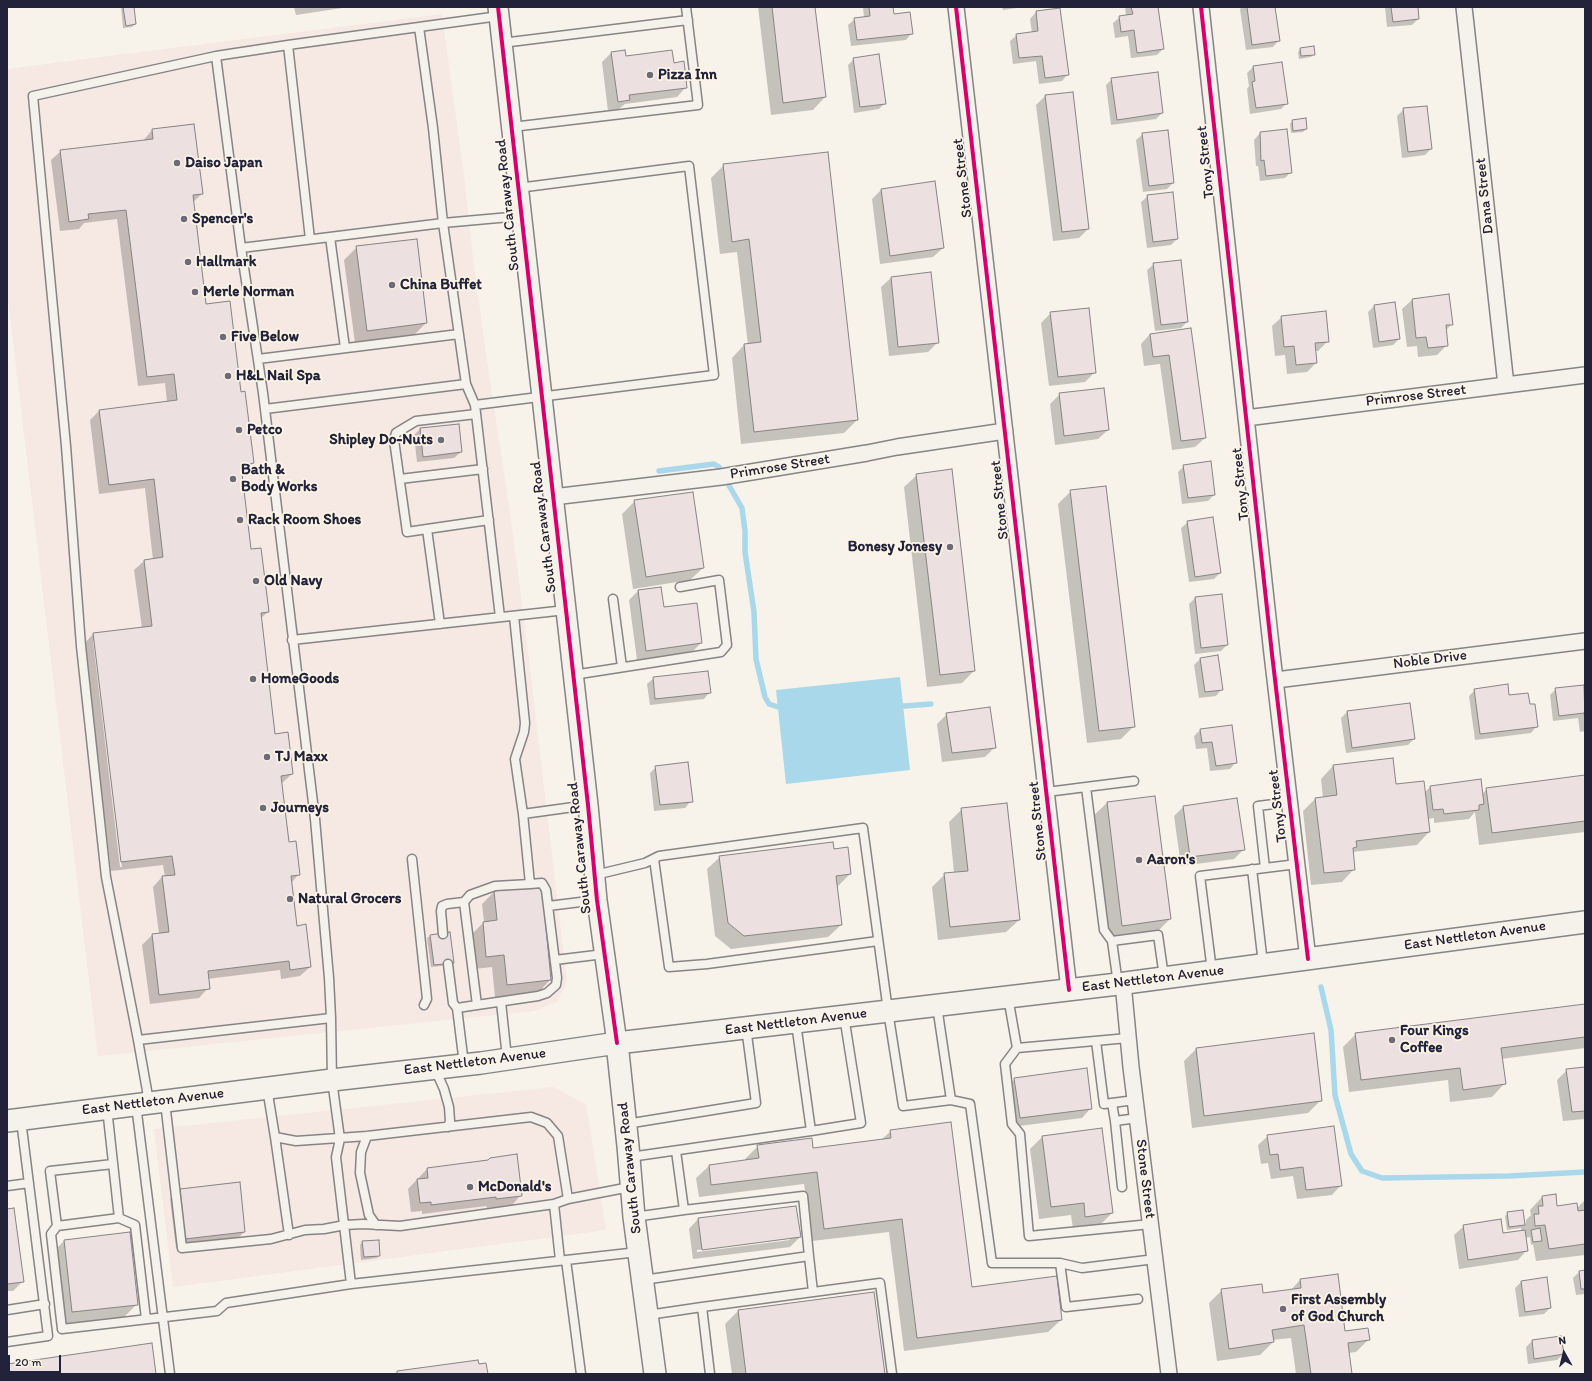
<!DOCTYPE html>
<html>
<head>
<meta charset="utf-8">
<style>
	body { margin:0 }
	#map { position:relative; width:1592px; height:1381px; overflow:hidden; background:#f7f3ea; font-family:Itim,sans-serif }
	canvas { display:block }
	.frame { position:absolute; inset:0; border:8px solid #22223b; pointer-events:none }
	.north { position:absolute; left:1544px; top:1333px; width:40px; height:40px; -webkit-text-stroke:3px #fcf5e5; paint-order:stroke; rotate:352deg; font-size:11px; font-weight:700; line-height:16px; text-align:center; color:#22223b }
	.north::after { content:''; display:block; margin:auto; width:14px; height:18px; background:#22223b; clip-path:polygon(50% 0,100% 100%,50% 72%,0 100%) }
	.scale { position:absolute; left:8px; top:1355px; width:53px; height:18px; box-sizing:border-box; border:2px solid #22223b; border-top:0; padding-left:5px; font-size:12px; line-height:14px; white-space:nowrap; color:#22223b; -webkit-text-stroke:3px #fcf5e5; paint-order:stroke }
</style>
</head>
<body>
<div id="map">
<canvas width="1592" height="1381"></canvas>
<div class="frame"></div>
<div class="north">N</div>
<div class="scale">20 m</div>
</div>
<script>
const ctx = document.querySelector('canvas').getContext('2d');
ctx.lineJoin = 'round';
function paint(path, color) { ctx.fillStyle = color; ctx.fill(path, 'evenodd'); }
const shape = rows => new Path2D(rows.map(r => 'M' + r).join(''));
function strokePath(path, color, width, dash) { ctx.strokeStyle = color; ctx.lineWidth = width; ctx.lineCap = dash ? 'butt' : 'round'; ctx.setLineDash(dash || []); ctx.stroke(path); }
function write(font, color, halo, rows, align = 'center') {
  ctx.font = font + ' Itim,sans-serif'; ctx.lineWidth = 3.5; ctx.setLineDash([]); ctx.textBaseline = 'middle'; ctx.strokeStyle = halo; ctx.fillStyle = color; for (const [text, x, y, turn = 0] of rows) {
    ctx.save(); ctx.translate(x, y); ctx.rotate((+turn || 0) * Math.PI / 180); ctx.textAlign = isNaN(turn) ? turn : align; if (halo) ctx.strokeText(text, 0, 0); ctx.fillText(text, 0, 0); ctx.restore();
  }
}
paint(shape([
	[442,14,465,184,473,258,485,348,510,513,526,635,567,982,557,1002,534,1011,98,1056,7,291,7,69],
	[553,1087,586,1104,606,1230,173,1287,154,1129]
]), '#f6e8e3');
paint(shape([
	[900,677,910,770,786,784,776,690]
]), '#aad8eb');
paint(shape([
	[121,7,133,7,135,24,132,27,123,28],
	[294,7,349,7,296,15],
	[758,7,814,7,825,97,813,110,771,115],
	[863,7,892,7,893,15,912,33,906,40,851,46,848,25,855,19,864,18],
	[1002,7,1023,7,1003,10],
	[1125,7,1157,7,1163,49,1157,55,1131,58,1128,36,1115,38,1113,23,1120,17,1126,16],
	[1242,7,1274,7,1279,40,1273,47,1246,50,1240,9],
	[1385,7,1417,7,1418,19,1412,25,1387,27],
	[1060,9,1068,74,1062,81,1039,84,1036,61,1013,64,1010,41,1017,35,1032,33,1030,19,1036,12],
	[1300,49,1314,54,1311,57,1299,59,1298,52],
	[611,53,626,57,673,64,686,87,677,97,625,104,619,109,608,111,602,62],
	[854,59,885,103,879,109,854,113,848,65],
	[1253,67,1287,103,1281,109,1250,114,1247,89,1249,86,1247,73],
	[1112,79,1162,113,1156,119,1111,125,1106,85],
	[1045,96,1088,229,1079,238,1053,241,1036,105],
	[1404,109,1431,149,1425,155,1402,158,1397,116],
	[1292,121,1306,129,1303,132,1291,133,1290,124],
	[152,130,202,194,193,202,205,305,240,393,253,463,244,472,241,472,250,550,268,612,260,619,274,735,292,774,281,784,288,843,299,874,291,883,297,927,310,967,300,976,281,979,280,970,207,979,208,988,199,998,150,1004,142,945,152,935,159,934,153,887,162,877,165,877,163,865,111,871,84,644,93,634,142,628,134,570,144,561,153,560,145,488,99,494,90,420,100,410,167,402,165,383,138,386,117,219,84,223,79,229,60,231,51,160,61,151,143,141],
	[93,641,95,641,122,867,120,867],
	[1260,133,1291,172,1285,178,1260,181,1258,166,1256,166,1254,140],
	[1143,134,1173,183,1167,189,1143,192,1136,140],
	[724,165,857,420,844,433,741,444,732,358,744,345,748,345,737,252,720,254,711,178],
	[881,190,943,248,933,257,880,264,872,199],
	[1148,196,1177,239,1171,245,1147,248,1141,202],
	[416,240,426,323,413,336,355,343,344,260,357,247],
	[1154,264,1187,322,1181,328,1155,331,1147,270],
	[930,273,938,342,928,352,889,356,881,287,891,278],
	[1448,295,1452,324,1445,331,1447,345,1437,355,1418,357,1417,346,1407,347,1402,309,1412,300],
	[1394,304,1399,339,1393,345,1373,348,1368,312,1374,306],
	[1051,313,1095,372,1085,382,1049,386,1041,323],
	[1282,317,1328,341,1318,351,1315,351,1316,363,1307,372,1287,374,1285,355,1275,356,1272,326],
	[1191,329,1205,438,1195,447,1172,450,1160,364,1144,366,1141,344,1150,334],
	[1060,394,1108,430,1098,439,1055,445,1050,404],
	[420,429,461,452,454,458,417,462,414,435],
	[1184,466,1214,495,1208,501,1182,504,1178,472],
	[917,475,974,671,962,683,927,687,904,487],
	[1071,491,1134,726,1121,739,1087,743,1058,504],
	[635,501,703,568,690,580,633,589,622,514],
	[1188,522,1220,573,1214,579,1189,582,1181,528],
	[638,591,663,608,701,643,692,652,637,660,629,600],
	[1195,598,1227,645,1221,651,1195,654,1189,604],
	[1200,659,1222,689,1216,696,1199,698,1194,665],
	[654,678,710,692,704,699,650,705,647,684],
	[1556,689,1585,693,1585,731,1580,732,1578,718,1553,721,1550,695],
	[1475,690,1508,696,1529,705,1537,726,1531,733,1475,740,1469,696],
	[1347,712,1414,739,1408,745,1346,753,1341,718],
	[947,714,995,747,985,757,942,762,937,724],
	[1200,730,1236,762,1230,769,1210,771,1207,748,1196,749,1194,736],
	[1333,766,1395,785,1425,792,1430,787,1480,781,1482,794,1487,789,1585,776,1585,832,1479,845,1475,812,1469,819,1434,823,1434,818,1428,819,1429,832,1417,845,1352,852,1354,869,1342,882,1311,885,1303,811,1315,799,1323,798,1321,779],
	[656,767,691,801,685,808,654,811,650,773],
	[1154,797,1170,919,1157,932,1110,938,1094,815,1107,803],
	[1183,807,1244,849,1234,859,1181,866,1174,816],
	[962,809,1019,920,1006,932,938,940,932,887,945,874,954,873,949,822],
	[833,850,850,874,837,887,841,925,828,937,731,949,715,936,707,869,720,857],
	[494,892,550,980,538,993,495,997,492,967,474,969,470,936,484,922,482,904],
	[430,936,453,962,450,965,431,967,427,938],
	[1585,1005,1585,1048,1501,1059,1504,1084,1492,1097,1450,1102,1448,1080,1349,1092,1343,1047,1356,1034],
	[1196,1049,1321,1100,1308,1113,1192,1128,1184,1061],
	[1585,1068,1585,1119,1563,1121,1557,1080,1567,1070],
	[1015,1079,1091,1108,1082,1118,1011,1127,1005,1088],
	[891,1131,971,1288,1061,1320,1048,1332,904,1351,889,1232,812,1241,804,1184,699,1197,696,1178,709,1166,745,1161,745,1159,758,1146,812,1149,881,1140],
	[1268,1136,1341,1185,1332,1195,1297,1199,1293,1176,1271,1179,1268,1163,1261,1164,1258,1145],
	[1042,1137,1112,1213,1100,1225,1073,1229,1071,1215,1039,1219,1030,1149],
	[427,1169,521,1195,512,1205,487,1208,486,1206,422,1214,422,1211,411,1212,408,1189],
	[239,1183,244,1232,235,1241,176,1248,170,1199,180,1190],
	[1542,1197,1557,1207,1577,1208,1585,1200,1585,1255,1536,1261,1533,1244,1531,1245,1530,1237,1525,1238,1527,1250,1518,1260,1459,1269,1454,1235,1464,1226,1503,1235,1522,1232,1521,1228,1507,1230,1505,1216,1508,1213,1524,1225,1526,1223,1526,1220,1531,1215,1530,1210],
	[795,1207,800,1237,790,1247,693,1259,689,1229,698,1219],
	[790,1238,790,1240,697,1252,697,1250],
	[7,1210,23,1281,13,1291,7,1291],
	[129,1233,137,1304,124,1317,59,1325,51,1254,64,1241],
	[362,1242,379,1255,377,1258,361,1260,360,1245],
	[1585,1271,1585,1294,1576,1295,1573,1278,1579,1272],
	[1337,1275,1345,1332,1369,1339,1356,1352,1348,1353,1351,1374,1296,1374,1291,1338,1272,1340,1273,1342,1260,1355,1217,1361,1209,1303,1222,1290,1263,1294,1290,1291,1300,1280],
	[1521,1282,1550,1308,1544,1314,1519,1317,1515,1288],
	[738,1311,884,1374,732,1374,725,1324],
	[1560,1337,1563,1354,1557,1360,1528,1364,1526,1347,1532,1341]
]), '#0003');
strokePath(shape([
	[659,471,714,464,719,467],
	[727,482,742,508,745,531,745,552,754,612,756,659,765,697,769,704,778,707],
	[904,706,931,704],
	[1321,987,1331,1030,1335,1095,1351,1154,1362,1171,1382,1178,1509,1176,1585,1172]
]), '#aad8eb', 5.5);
const building = shape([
	[123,7,134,7,136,24,126,26,123,7],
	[772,7,815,7,826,97,783,103,772,7],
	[869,7,893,7,894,14,910,12,913,34,857,40,854,18,870,16,869,7],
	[1131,7,1158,7,1164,49,1137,53,1134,30,1121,32,1119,16,1133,14,1131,7],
	[1247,7,1275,7,1280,41,1252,45,1247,7],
	[1391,7,1418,7,1419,19,1393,22,1391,7],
	[1060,8,1069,75,1045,78,1042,56,1019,58,1016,34,1038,31,1036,11,1060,8],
	[1314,46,1315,55,1301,56,1300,48,1314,46],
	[625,50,626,56,672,50,674,63,684,61,687,88,629,95,630,100,618,102,611,52,625,50],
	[879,54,886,104,860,107,853,58,879,54],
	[1282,62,1288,104,1256,108,1252,82,1255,81,1253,66,1282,62],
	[1158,72,1163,113,1117,120,1111,78,1158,72],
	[1073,92,1089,229,1062,232,1045,95,1073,92],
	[1427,106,1432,149,1408,152,1403,108,1427,106],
	[1306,118,1307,129,1293,131,1292,120,1306,118],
	[194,124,203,194,193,195,206,304,230,301,241,392,245,391,254,463,241,465,251,549,261,548,269,612,261,613,275,734,288,732,293,774,281,776,289,842,296,841,300,875,291,876,297,926,306,924,311,967,290,970,289,961,208,971,210,989,159,995,152,934,169,932,162,876,175,875,172,856,121,862,93,633,152,626,144,560,163,557,154,479,109,485,99,410,177,400,174,374,147,377,126,210,88,214,89,219,69,222,60,150,153,139,152,129,194,124],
	[1287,129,1292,173,1266,176,1264,160,1261,161,1260,132,1287,129],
	[1168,130,1174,183,1149,186,1142,133,1168,130],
	[828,152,858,420,754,432,744,344,761,342,749,239,732,242,723,164,828,152],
	[935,181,944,248,890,256,881,189,935,181],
	[1173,192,1178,239,1153,242,1147,195,1173,192],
	[417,239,427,323,367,331,356,246,417,239],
	[1181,260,1188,322,1161,325,1153,263,1181,260],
	[931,272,939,343,898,347,891,277,931,272],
	[1449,294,1453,325,1446,325,1448,346,1428,348,1426,337,1416,338,1412,299,1449,294],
	[1395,302,1400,339,1379,342,1374,305,1395,302],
	[1089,308,1096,373,1058,377,1050,312,1089,308],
	[1326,311,1329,342,1315,343,1317,363,1296,365,1294,346,1284,347,1281,316,1326,311],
	[1191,328,1206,438,1181,441,1169,355,1153,357,1150,334,1191,328],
	[1104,388,1109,430,1064,436,1059,393,1104,388],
	[459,424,462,452,423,457,420,428,459,424],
	[1211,461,1215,495,1188,498,1183,465,1211,461],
	[952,469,975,671,940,675,916,474,952,469],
	[1106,486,1135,727,1099,731,1070,490,1106,486],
	[693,492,704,568,646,577,634,500,693,492],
	[1213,517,1221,573,1195,577,1187,521,1213,517],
	[661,587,664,607,697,603,702,643,646,651,638,590,661,587],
	[1222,594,1228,645,1201,648,1195,597,1222,594],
	[1218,655,1223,690,1205,692,1200,658,1218,655],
	[708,671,711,693,655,699,653,677,708,671],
	[1508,684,1509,695,1528,693,1530,704,1535,704,1538,727,1480,734,1474,689,1508,684],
	[1584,685,1585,719,1584,713,1559,716,1555,688,1584,685],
	[1410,703,1415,739,1352,748,1347,711,1410,703],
	[990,707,996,748,952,753,946,713,990,707],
	[1232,725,1237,763,1216,766,1212,742,1202,743,1200,729,1232,725],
	[1393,758,1396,784,1424,781,1430,832,1356,841,1357,847,1353,848,1355,870,1324,873,1315,798,1337,795,1333,765,1393,758],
	[688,762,693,802,660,805,655,766,688,762],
	[1585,775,1585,821,1492,833,1486,788,1585,775],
	[1481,779,1484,804,1479,805,1479,810,1444,814,1443,809,1433,810,1430,786,1481,779],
	[1155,796,1171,919,1122,926,1107,802,1155,796],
	[1237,798,1245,850,1190,857,1183,806,1237,798],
	[1007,803,1020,920,950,927,944,873,968,871,961,808,1007,803],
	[833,842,834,849,848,847,851,874,836,876,842,925,744,936,728,923,719,856,833,842],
	[542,886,551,980,507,985,504,955,486,957,483,922,497,920,494,891,542,886],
	[450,932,454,963,434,965,430,935,450,932],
	[1585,1004,1585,1037,1501,1048,1506,1084,1463,1090,1460,1068,1361,1080,1355,1033,1585,1004],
	[1314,1033,1322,1101,1204,1116,1196,1048,1314,1033],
	[1585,1067,1585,1111,1572,1112,1566,1069,1585,1067],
	[1087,1068,1092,1109,1020,1118,1014,1078,1087,1068],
	[951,1122,972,1287,1057,1276,1062,1320,917,1338,902,1219,824,1229,817,1172,711,1185,709,1165,759,1158,757,1145,812,1138,813,1148,891,1138,890,1130,951,1122],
	[1334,1126,1342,1186,1306,1190,1303,1167,1280,1170,1278,1154,1270,1155,1267,1135,1334,1126],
	[1102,1128,1113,1213,1085,1217,1084,1203,1051,1207,1042,1136,1102,1128],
	[517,1154,522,1196,496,1199,496,1197,431,1205,431,1202,420,1203,417,1179,428,1178,427,1168,488,1160,490,1158,517,1154],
	[240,1182,245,1232,185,1239,180,1189,240,1182],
	[1556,1194,1557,1206,1577,1203,1578,1211,1585,1210,1585,1244,1549,1249,1545,1225,1535,1226,1534,1214,1539,1214,1538,1206,1543,1206,1542,1196,1556,1194],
	[796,1206,801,1237,702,1250,698,1218,796,1206],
	[14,1208,24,1282,7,1284,7,1209,14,1208],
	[1523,1210,1525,1225,1509,1227,1507,1212,1523,1210],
	[1501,1219,1503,1233,1525,1230,1528,1251,1468,1260,1463,1225,1501,1219],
	[1540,1228,1542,1241,1533,1242,1531,1230,1540,1228],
	[130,1232,138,1305,72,1312,64,1240,130,1232],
	[379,1240,380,1256,364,1257,362,1241,379,1240],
	[1585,1270,1585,1289,1581,1289,1579,1271,1585,1270],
	[1338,1274,1345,1331,1368,1328,1370,1340,1348,1343,1352,1374,1311,1374,1304,1325,1272,1330,1274,1342,1229,1349,1221,1289,1262,1284,1263,1293,1301,1288,1300,1279,1338,1274],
	[1547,1277,1551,1308,1525,1312,1521,1281,1547,1277],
	[874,1292,885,1374,746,1374,738,1310,874,1292],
	[1561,1336,1564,1354,1534,1359,1532,1340,1561,1336],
	[152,1343,156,1374,7,1374,7,1364,152,1343],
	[478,1360,479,1364,486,1363,488,1374,397,1374,397,1371,478,1360]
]);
paint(building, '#ece0e1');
strokePath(building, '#868485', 1);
const service = shape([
	[502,43,688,20],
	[288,45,419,27],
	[216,56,241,248,263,393,315,819,329,978,331,1018],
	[512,127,698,105,686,7],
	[330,237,345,348],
	[241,248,443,223,521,216],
	[258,359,459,334],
	[466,384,443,223,433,128,419,27,499,16],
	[475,405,500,617],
	[265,409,466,384,475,405,714,375,689,166,518,188],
	[400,479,483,469],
	[427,529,407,532,394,440,396,433,416,421,476,414],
	[613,599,622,667],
	[514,616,525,723,524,732,515,759,523,814,588,805],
	[440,624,427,529,489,520],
	[292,640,566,610],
	[573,675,721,652,727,645,719,580,680,587],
	[1047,792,1086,787],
	[1290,802,1258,806,1265,868,1297,864],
	[412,859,427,999,424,1005],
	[654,859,669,967,707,964,878,941],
	[1252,869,1263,964],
	[595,875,645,863,659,856,863,828,888,1011,903,1106,951,1100],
	[548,906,597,900],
	[443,934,441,911,442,906,447,904,464,902],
	[1112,941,1104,930,1086,787,1134,781],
	[555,960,604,954],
	[448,964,453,1003,457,1008],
	[1212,971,1200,876,1265,868],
	[1118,984,1112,941,1158,935,1164,977],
	[1008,997,1017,1048,1005,1064,1012,1124,1020,1134,1029,1236,1151,1224],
	[501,1002,507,1058],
	[477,1005,538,996,547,993,556,985,557,978,546,890,542,883,530,884],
	[937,1006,951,1100,970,1104,992,1263,1060,1263,1082,1268,1155,1259],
	[796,1023,811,1131,861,1123,844,1016],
	[138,1040,106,877,81,646,66,446,33,96,216,56,288,45,310,239],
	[1096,1041,1104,1104,1135,1100],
	[1017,1048,1128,1038],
	[464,1064,457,1008,477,1005,464,902,470,895,495,886,530,884,523,814],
	[435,1069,444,1089,449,1107,450,1121,448,1127],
	[267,1088,275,1137,296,1141,367,1136,531,1117,547,1123,558,1136,568,1199],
	[149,1102,138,1040,331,1018,332,1080,340,1139,336,1157,351,1284],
	[165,1102,182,1248,271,1239,305,1230,324,1229,345,1225,363,1224,400,1226,554,1204,568,1199,630,1187],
	[1112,1103,1115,1121],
	[136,1105,170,1374],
	[107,1108,119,1218,135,1225,146,1319],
	[626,1124,756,1103,746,1027],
	[367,1136,361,1152,360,1173,369,1215,376,1225],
	[275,1137,289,1235],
	[630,1157,811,1131],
	[7,1186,29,1183],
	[1122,1187,1115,1121,1138,1118],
	[554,1204,560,1260],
	[634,1217,684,1210,676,1151],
	[119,1218,57,1226,51,1234,62,1329,217,1311,226,1303,351,1284,638,1252],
	[57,1226,50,1171,113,1164],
	[809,1256,813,1292],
	[566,1260,581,1374],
	[1060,1263,1066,1307,1138,1299],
	[643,1280,809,1256,803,1196,684,1210],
	[702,1307,880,1283,892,1374],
	[7,1310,45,1304],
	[648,1315,702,1307,710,1374],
	[7,1342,48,1336,21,1120]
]);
const minor = shape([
	[956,7,1069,990],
	[1201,7,1272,654,1308,959],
	[1464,7,1506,385],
	[1246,418,1585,375],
	[553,497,721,477,867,453,897,447,1005,431],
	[1276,680,1585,641],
	[1123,983,1131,1067,1169,1374]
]);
const tertiary = shape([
	[498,7,588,805,597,900,617,1043]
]);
const secondary = shape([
	[617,1043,628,1146,634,1217,655,1374],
	[7,1121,332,1080,481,1063,617,1043,1118,984,1585,922]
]);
strokePath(service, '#868485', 11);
strokePath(minor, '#868485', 18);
strokePath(tertiary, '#868485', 22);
strokePath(secondary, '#868485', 24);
strokePath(service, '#f5f2ec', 8);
strokePath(minor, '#f5f2ec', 15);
strokePath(tertiary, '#f5f2ec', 19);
strokePath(secondary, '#f5f2ec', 21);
strokePath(shape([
	[498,7,588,805,597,900,617,1043],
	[956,7,1069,990],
	[1201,7,1272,654,1308,959]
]), '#d6006c', 4);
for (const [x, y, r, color] of [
	[650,75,4,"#6d6b78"],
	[177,163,4,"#6d6b78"],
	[184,219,4,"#6d6b78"],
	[188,262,4,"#6d6b78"],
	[392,285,4,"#6d6b78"],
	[195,292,4,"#6d6b78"],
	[223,337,4,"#6d6b78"],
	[228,376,4,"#6d6b78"],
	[239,430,4,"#6d6b78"],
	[441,440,4,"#6d6b78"],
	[233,479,4,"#6d6b78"],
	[240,520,4,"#6d6b78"],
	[950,547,4,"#6d6b78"],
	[256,581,4,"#6d6b78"],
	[253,679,4,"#6d6b78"],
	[267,757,4,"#6d6b78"],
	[263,808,4,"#6d6b78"],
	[1139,860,4,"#6d6b78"],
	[290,899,4,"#6d6b78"],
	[1392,1040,4,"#6d6b78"],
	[470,1187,4,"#6d6b78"],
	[1283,1309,4,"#6d6b78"]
]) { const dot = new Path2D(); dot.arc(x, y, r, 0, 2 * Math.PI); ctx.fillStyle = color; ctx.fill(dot); strokePath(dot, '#fcf5e5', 1.5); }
write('bold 15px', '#22223b', '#fcf5e5', [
	["Pizza Inn",658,75],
	["Daiso Japan",185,163],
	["Spencer's",192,219],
	["Hallmark",196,262],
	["China Buffet",400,285],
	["Merle Norman",203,292],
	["Five Below",231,337],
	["H&L Nail Spa",236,376],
	["Petco",247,430],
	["Shipley Do-Nuts",433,440,"right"],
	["Bath &",241,470],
	["Body Works",241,487],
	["Rack Room Shoes",248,520],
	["Bonesy Jonesy",942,547,"right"],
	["Old Navy",264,581],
	["HomeGoods",261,679],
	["TJ Maxx",275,757],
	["Journeys",271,808],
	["Aaron's",1147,860],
	["Natural Grocers",298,899],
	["Four Kings",1400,1031],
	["Coffee",1400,1048],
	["McDonald's",478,1187],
	["First Assembly",1291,1300],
	["of God Church",1291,1317]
], 'left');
write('15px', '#22223b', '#fcf5e5', [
	["Tony Street",1206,162,-96],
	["Stone Street",963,178,-97],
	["Dana Street",1485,196,-96],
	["South Caraway Road",508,205,-96],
	["Primrose Street",1416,396,-7],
	["Primrose Street",780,467,-9],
	["Tony Street",1241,484,-96],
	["Stone Street",1000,500,-96],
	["South Caraway Road",544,527,-97],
	["Noble Drive",1430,660,-7],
	["Tony Street",1278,806,-97],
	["Stone Street",1038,821,-96],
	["South Caraway Road",580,848,-96],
	["East Nettleton Avenue",1475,936,-8],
	["East Nettleton Avenue",1153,979,-7],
	["East Nettleton Avenue",796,1022,-7],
	["East Nettleton Avenue",475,1062,-7],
	["East Nettleton Avenue",153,1102,-7],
	["South Caraway Road",630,1168,-96],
	["Stone Street",1145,1179,83]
]);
</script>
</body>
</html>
